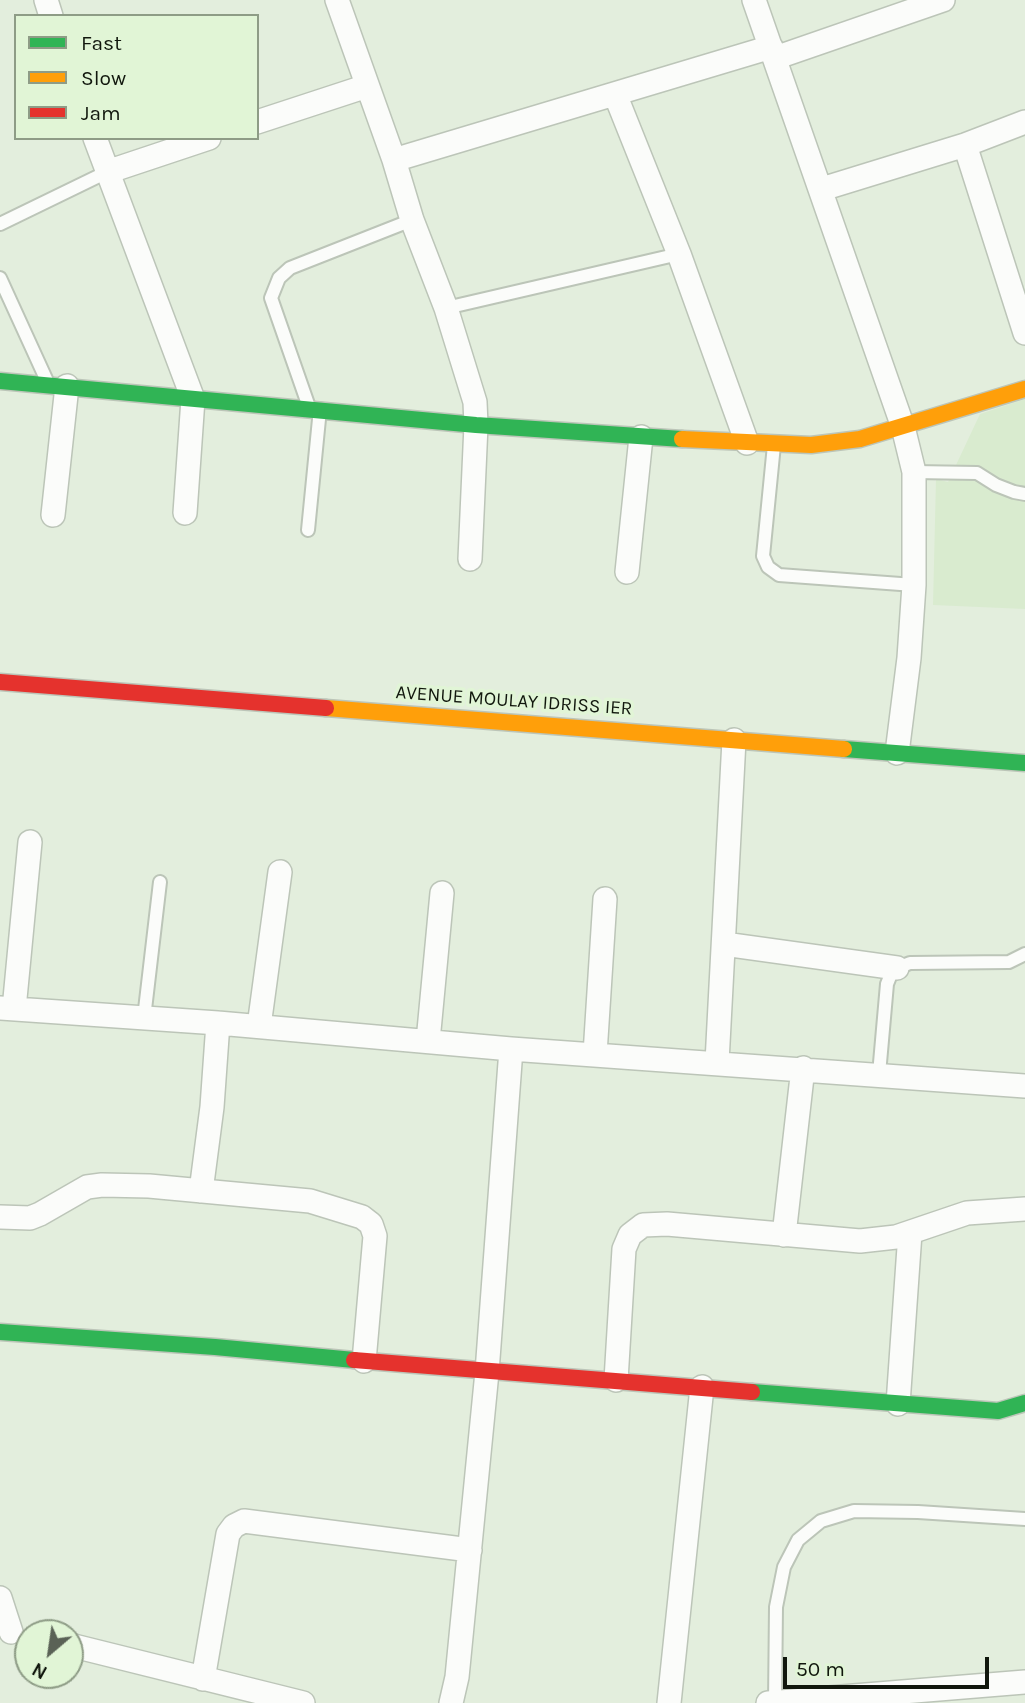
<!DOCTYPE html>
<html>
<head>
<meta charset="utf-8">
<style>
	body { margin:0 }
	#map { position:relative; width:1025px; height:1703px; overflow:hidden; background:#e3eedd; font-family:Karla,sans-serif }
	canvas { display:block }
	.legend { position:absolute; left:14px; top:14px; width:245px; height:126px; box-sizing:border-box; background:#e1f5d6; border:2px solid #8e9c86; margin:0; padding:9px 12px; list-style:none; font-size:21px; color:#11170d }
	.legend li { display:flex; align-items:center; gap:14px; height:35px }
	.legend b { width:35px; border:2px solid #8e9c86 }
	.north { position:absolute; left:14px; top:1619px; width:70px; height:70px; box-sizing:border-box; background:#e1f5d6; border:2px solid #8e9c86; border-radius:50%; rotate:209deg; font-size:19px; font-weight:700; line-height:28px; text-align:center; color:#11170d }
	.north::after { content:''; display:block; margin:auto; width:24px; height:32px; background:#5a6256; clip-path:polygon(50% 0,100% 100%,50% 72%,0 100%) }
	.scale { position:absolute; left:783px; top:1657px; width:206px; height:32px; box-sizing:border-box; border:4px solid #11170d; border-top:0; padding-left:9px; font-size:21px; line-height:24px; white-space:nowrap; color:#11170d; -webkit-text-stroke:5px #e1f5d6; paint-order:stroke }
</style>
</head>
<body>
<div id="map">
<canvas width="1025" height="1703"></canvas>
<ul class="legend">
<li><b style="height:9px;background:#30b455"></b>Fast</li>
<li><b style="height:9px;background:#ff9f0a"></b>Slow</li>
<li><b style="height:9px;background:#e5322d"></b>Jam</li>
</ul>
<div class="north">N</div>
<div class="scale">50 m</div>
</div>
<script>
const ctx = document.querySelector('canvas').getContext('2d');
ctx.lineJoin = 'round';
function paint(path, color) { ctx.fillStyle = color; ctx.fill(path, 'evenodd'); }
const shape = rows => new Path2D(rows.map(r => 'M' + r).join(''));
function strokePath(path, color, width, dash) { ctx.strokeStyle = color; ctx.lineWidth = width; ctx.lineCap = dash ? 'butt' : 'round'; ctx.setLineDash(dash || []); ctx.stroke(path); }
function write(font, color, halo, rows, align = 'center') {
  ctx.font = font + ' Karla,sans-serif'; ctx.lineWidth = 7; ctx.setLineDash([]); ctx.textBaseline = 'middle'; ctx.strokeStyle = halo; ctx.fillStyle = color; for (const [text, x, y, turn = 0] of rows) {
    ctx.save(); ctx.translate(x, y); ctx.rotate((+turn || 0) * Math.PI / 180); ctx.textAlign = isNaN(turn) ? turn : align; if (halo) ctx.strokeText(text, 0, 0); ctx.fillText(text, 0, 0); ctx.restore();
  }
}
paint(shape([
	[1025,399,1025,609,933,605,936,479,948,482,980,414]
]), '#d9ebcf');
const lane = shape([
	[0,224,107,172],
	[0,278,47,381],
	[446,308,679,254],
	[309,407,271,298,279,278,290,268,412,220],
	[774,445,763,556,768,567,779,575,914,585],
	[914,472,977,473,996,485,1014,492,1025,494],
	[308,530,320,409],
	[144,1018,160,882],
	[879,1074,887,984,891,974,897,968,910,963,1009,962,1025,954],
	[775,1702,776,1607,784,1567,798,1540,821,1521,854,1511,918,1512,1025,1519]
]);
const street = shape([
	[46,0,51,16],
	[337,0,394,160,412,220,446,308,475,402,476,425,470,559],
	[754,0,903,427,914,472,914,585,909,658,897,753],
	[775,58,943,0],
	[615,94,679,254,747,443],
	[257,122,367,86],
	[95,138,193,399,185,513],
	[965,145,1025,333],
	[394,160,771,47],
	[107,172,209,138],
	[822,189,965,145,1025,122],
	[53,515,67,386],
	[627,572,641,437],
	[724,944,897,968],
	[0,1008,218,1023,511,1049,1025,1086],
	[14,1009,30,842],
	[259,1026,280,872],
	[428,1041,442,893],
	[595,1054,605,899],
	[717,1062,734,740],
	[201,1191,212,1107,218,1023],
	[0,1217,30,1218,40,1214,87,1187,102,1185,149,1186,310,1201,362,1217,371,1224,375,1236,364,1361],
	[784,1235,803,1068],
	[616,1380,624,1249,630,1235,643,1225,667,1224,860,1241,896,1237,967,1213,1025,1209],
	[898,1404,910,1233],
	[0,1598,11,1632],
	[70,1645,303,1703],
	[203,1679,228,1534,234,1526,244,1521,470,1550],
	[451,1703,457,1677,487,1372,511,1049],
	[669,1703,702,1387],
	[768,1703,1025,1682]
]);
const fast = shape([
	[0,381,476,425,682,439],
	[844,749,1025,763],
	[0,1332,215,1347,354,1360],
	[752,1392,998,1411,1025,1403]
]);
const slow = shape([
	[682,439,811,445,860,439,1025,389],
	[326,708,844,749]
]);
const jam = shape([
	[0,682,326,708],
	[354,1360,752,1392]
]);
strokePath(lane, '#bcc5b8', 16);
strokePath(street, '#bcc5b8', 26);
strokePath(fast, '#bcc5b8', 19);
strokePath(slow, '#bcc5b8', 19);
strokePath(jam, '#bcc5b8', 19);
strokePath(lane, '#fbfcfa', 12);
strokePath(street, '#fbfcfa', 23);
strokePath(fast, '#30b455', 16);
strokePath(slow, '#ff9f0a', 16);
strokePath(jam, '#e5322d', 16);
write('19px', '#11170d', '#e1f5d6', [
	["AVENUE MOULAY IDRISS IER",514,701,4]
]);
</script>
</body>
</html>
